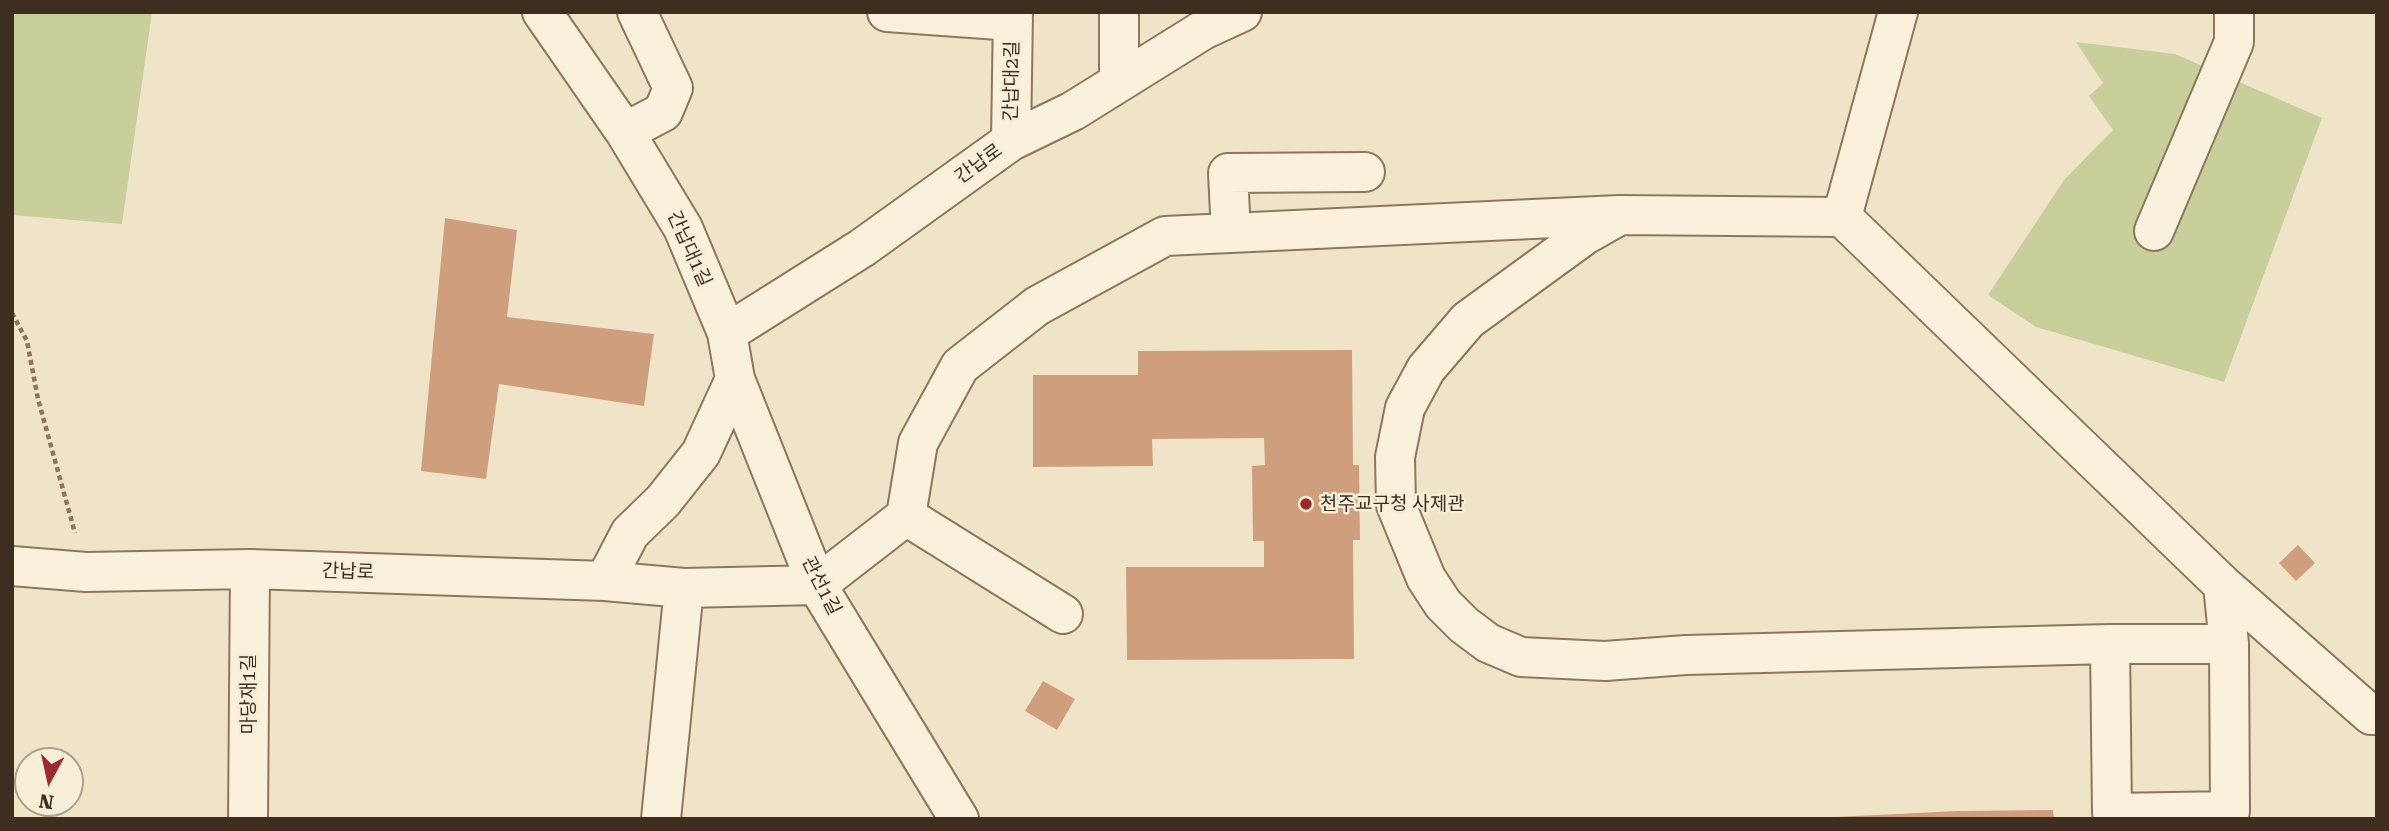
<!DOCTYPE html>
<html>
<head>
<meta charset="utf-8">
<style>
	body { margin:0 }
	#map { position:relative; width:2389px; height:831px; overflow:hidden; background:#f0e4c8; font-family:"Roboto Serif",serif }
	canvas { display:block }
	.frame { position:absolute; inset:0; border:14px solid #3d2e20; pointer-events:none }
	.north { position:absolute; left:14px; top:747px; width:70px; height:70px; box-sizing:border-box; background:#f7eed8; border:2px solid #ada18e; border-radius:50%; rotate:188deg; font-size:19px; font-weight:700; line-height:28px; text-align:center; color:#3d2e20 }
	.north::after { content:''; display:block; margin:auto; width:24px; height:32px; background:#9e2a2b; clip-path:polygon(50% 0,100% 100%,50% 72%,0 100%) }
</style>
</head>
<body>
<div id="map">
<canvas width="2389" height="831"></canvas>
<div class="frame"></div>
<div class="north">N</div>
</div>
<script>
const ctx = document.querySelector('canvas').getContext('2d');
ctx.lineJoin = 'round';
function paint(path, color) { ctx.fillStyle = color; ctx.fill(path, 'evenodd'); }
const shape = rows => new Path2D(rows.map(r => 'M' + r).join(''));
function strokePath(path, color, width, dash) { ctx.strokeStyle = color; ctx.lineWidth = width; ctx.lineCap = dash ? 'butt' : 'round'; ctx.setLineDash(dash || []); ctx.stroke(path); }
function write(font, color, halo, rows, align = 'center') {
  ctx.font = font + ' "Roboto Serif","Noto Sans KR",serif'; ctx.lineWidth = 5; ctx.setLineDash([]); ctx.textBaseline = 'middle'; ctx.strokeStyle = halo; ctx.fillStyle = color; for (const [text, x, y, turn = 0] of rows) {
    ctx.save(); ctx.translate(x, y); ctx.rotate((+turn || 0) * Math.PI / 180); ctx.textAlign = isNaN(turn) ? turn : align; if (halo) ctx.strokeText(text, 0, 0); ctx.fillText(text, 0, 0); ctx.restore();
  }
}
paint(shape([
	[12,12,152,12,122,224,12,215],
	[2076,42,2175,54,2322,118,2224,382,2036,327,1988,295,2064,180,2113,130,2089,96,2103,83]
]), '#c9cf9b');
paint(shape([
	[445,218,517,230,507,317,654,334,644,406,499,384,486,479,421,471],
	[1352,350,1353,465,1359,465,1360,540,1353,540,1354,659,1127,660,1126,567,1264,567,1264,541,1253,541,1252,466,1265,465,1264,438,1152,439,1153,466,1033,467,1033,375,1138,375,1138,351],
	[2298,545,2315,563,2296,581,2279,563],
	[1043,681,1075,699,1057,730,1025,711],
	[2053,810,2054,819,1793,819,1958,811]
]), '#cf9f7d');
const minor = shape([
	[542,12,625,132,683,228,727,333,735,379,817,585,959,819],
	[887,12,1013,21],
	[1119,82,1119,12],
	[625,132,663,112,673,88,637,12],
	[1011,141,1013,12],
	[1842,217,1898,12],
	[1615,218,1585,235,1468,320,1426,369,1405,408,1395,457,1396,505,1426,578,1443,604,1464,625,1488,643,1521,657,1605,661,1686,655,2110,644],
	[2154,231,2234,42,2234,12],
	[1231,233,1228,173,1365,172],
	[727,333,862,248,1011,141,1073,111,1203,30,1242,12],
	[906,516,1063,614],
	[12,566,86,572,250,569,605,581,684,588,817,585],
	[605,581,630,533,663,501,701,453,735,379],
	[817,585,906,516,918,443,960,366,1037,306,1165,236,1619,215,1842,217,2223,585,2371,715,2377,715],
	[2223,585,2229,644,2230,811,2112,813,2110,644,2229,644],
	[248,819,250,569],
	[661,819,684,588]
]);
strokePath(minor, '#8d765c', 42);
strokePath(shape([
	[12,313,27,341,38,399,75,533]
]), '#8d765c', 4.5, [5, 3.5]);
strokePath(minor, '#faf1dc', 38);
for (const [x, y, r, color] of [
	[1306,504,7,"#9e2a2b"]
]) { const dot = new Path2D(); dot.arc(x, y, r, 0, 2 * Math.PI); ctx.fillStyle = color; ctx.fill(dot); strokePath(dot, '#f7eed8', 2.5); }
write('19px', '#3d2e20', '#f7eed8', [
	["간납대2길",1012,81,-89],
	["간납로",979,164,-36],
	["간납대1길",689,249,66],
	["간납로",348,572,2],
	["관선1길",821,586,63],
	["마당재1길",249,694,-90]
]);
write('19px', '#3d2e20', '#f7eed8', [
	["천주교구청 사제관",1320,504]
], 'left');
</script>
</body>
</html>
